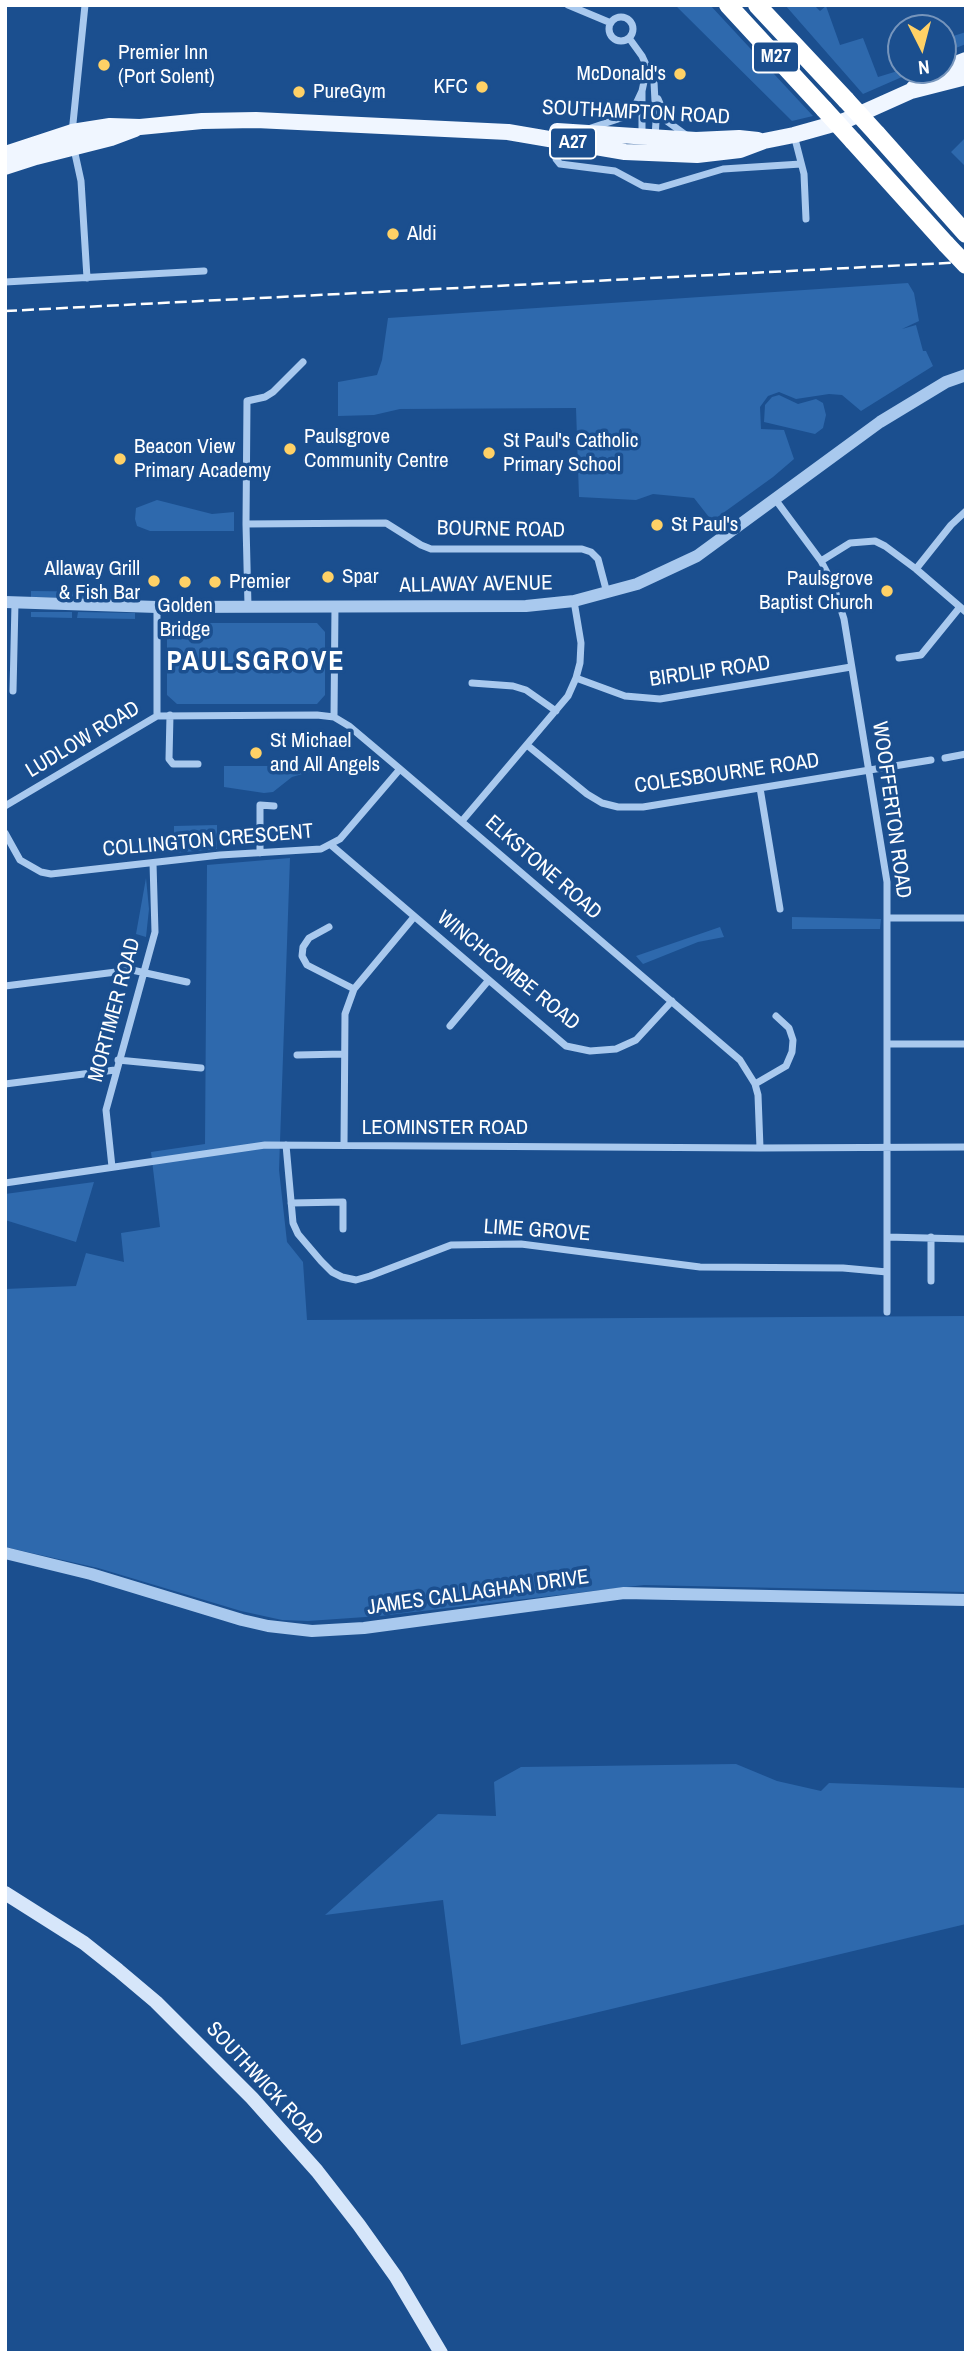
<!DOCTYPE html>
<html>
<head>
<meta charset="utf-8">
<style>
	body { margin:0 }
	#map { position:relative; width:971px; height:2358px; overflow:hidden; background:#1b4f8f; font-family:"Archivo Narrow",sans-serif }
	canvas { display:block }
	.frame { position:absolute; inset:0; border:7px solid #fff; pointer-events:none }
	.north { position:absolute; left:887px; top:14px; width:70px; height:70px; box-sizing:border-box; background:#1b4f8f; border:2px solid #7695bc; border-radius:50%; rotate:174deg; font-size:19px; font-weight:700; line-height:28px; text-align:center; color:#fff }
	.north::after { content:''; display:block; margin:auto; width:24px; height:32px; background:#ffd166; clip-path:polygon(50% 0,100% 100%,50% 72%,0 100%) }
</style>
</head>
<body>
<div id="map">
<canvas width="971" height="2358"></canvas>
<div class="frame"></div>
<div class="north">N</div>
</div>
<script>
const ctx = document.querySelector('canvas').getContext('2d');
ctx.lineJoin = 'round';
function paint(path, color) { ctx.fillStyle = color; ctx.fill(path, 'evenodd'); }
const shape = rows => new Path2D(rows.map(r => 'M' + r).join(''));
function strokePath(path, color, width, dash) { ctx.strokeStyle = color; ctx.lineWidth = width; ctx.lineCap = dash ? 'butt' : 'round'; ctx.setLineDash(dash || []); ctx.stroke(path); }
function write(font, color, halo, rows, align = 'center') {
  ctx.font = font + ' "Archivo Narrow",sans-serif'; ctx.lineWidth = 7; ctx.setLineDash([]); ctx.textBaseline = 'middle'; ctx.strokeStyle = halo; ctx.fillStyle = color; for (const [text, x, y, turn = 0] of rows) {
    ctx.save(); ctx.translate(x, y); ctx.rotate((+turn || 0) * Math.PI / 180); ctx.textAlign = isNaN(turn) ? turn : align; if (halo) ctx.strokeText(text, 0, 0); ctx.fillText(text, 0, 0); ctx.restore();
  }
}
paint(shape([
	[675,5,710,5,813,116,792,121],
	[785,5,814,5,820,11,826,6,840,45,863,38,878,77,901,70,918,70,863,94],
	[966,32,966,44,943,53,943,49,950,46,947,38],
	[966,137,966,167,951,152],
	[908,283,914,293,919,321,902,329,916,325,923,351,926,351,933,366,861,411,842,395,829,394,796,399,779,392,768,396,760,407,761,429,784,430,794,459,773,477,712,521,694,498,653,494,636,500,579,497,576,408,400,409,374,415,338,416,338,382,377,375,382,360,388,318],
	[779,395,798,404,816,399,823,403,826,415,823,428,815,434,764,422,765,405,772,397],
	[157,500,212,514,234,512,234,531,150,531,137,526,135,519,136,508],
	[31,591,118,592,118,595,112,599,31,597],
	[31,612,72,612,72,618,31,617],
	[78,612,135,613,135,619,77,618],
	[177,623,317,623,325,632,325,695,317,704,177,704,167,695,167,632],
	[224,766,316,766,316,770,292,777,273,792,264,793,224,787],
	[217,825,217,849,174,853,174,826],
	[290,858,279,1170,287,1242,303,1262,307,1320,966,1316,966,1592,644,1585,380,1616,308,1621,282,1620,241,1611,98,1568,5,1547,5,1289,76,1286,86,1253,124,1262,121,1233,160,1227,151,1152,205,1144,207,865],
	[146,878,149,909,146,937,136,934],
	[792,917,881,919,880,929,792,929],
	[720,927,724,937,698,942,643,964,636,956],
	[94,1182,76,1242,5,1220,5,1194],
	[736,1764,777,1781,821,1791,829,1783,966,1788,966,1924,461,2045,443,1900,325,1915,438,1814,496,1816,494,1782,521,1767]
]), '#2e69ad');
strokePath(shape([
	[568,5,611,23],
	'609 29a12 12 0 1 1 24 0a12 12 0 1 1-24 0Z',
	[629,38,642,56,654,82,656,121,655,138],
	[658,99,668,122,686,135],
	[591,128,624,117,634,108,642,91],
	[72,133,85,5],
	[794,135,804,174,806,219],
	[642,136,642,91,647,68],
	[559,142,556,159,560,164,615,171,643,186,659,188,723,169,801,164],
	[74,149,81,181,87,278],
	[5,282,204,271],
	[775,499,821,561,833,584,844,619,887,882,887,1312],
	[246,524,386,523,421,545,431,549,582,549,591,552,598,559,607,593],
	[821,561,850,543,875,541,885,546,916,569,966,612],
	[916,569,951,525,966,511],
	[248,606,246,524,247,401,265,397,273,392,303,362],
	[899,658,921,655,960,607],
	[576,678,625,696,660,699,851,667],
	[472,683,513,686,526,690,556,711],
	[13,691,15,603],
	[170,715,169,759,173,764,198,764],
	[157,716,157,607],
	[334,717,335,606],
	[527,745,587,794,602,803,618,807,643,807,931,760],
	[945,758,966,754],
	[760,788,780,909],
	[5,806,157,716,317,715,334,717,349,726,400,769,740,1060,755,1084,758,1095,760,1148],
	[462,821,568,696,576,678,580,663,581,643,574,601],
	[5,833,20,860,41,872,51,874,220,855,321,849,340,839,400,769],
	[331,845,566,1046,590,1051,616,1049,636,1040,672,1001],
	[260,853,260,805,274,806],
	[889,918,966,918],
	[329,927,309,938,303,947,302,956,307,965,354,989],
	[5,986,132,970,187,982],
	[450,1026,488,981],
	[888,1044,966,1044],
	[297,1055,344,1054],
	[118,1060,201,1068],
	[5,1084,115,1070],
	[755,1084,786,1066,792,1052,793,1040,789,1028,776,1016],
	[286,1145,293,1223,298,1234,321,1261,332,1272,342,1277,356,1280,370,1276,451,1245,521,1244,700,1267,843,1268,887,1272],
	[344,1145,345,1014,354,989,414,917],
	[112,1167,106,1110,155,932,153,863],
	[5,1183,265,1145,760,1148,966,1147],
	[291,1203,343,1202,343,1229],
	[887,1237,966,1239],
	[931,1237,931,1281]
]), '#a9c9ee', 7);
strokePath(shape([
	[5,602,157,607,526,606,574,601,637,584,697,556,880,422,946,382,966,375],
	[5,1553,91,1574,242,1620,268,1626,312,1631,364,1628,624,1593,966,1600]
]), '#a9c9ee', 12);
strokePath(shape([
	[5,1893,84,1943,118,1970,156,2002,252,2098,317,2171,359,2225,396,2277,441,2353]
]), '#d6e6fa', 14);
strokePath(shape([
	[943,69,966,60],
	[913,89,926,77,941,70],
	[557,131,696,140,739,138,758,140],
	[5,154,72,132,110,126,140,127,202,121,256,120,508,132,625,152,697,155,740,150,764,141,794,135,844,121,911,91,966,77],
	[5,167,36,157,111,138,135,129]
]), '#f0f6ff', 16);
strokePath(shape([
	[728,5,824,109],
	[757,5,846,100],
	[877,134,966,234],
	[853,141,946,244]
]), '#fff', 18);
strokePath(shape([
	[5,311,966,262]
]), '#fff', 2.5, [12, 5]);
strokePath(shape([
	[846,100,877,134],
	[824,109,853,141],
	[946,244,966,265]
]), '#fff', 18);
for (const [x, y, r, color] of [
	[104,65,7,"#ffd166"],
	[680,74,7,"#ffd166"],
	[482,87,7,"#ffd166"],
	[299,92,7,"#ffd166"],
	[393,234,7,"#ffd166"],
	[290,449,7,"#ffd166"],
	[489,453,7,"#ffd166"],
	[120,459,7,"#ffd166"],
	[657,525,7,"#ffd166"],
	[328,577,7,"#ffd166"],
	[154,581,7,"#ffd166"],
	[185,582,7,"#ffd166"],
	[215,582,7,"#ffd166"],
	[887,591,7,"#ffd166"],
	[256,753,7,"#ffd166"]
]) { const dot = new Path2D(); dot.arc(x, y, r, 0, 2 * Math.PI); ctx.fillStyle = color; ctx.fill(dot); strokePath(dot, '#1b4f8f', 2.5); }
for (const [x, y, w] of [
	[776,57,46],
	[573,143,46]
]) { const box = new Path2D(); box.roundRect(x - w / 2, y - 15.5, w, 31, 5); ctx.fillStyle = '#1b4f8f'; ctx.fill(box); strokePath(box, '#fff', 2); }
write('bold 19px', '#fff', null, [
	["M27",776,57],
	["A27",573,143]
]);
write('21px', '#fff', '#1b4f8f', [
	["Premier Inn",118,53],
	["(Port Solent)",118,77],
	["McDonald's",666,74,"right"],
	["KFC",468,87,"right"],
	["PureGym",313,92],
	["Aldi",407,234],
	["Paulsgrove",304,437],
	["Community Centre",304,461],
	["St Paul's Catholic",503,441],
	["Primary School",503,465],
	["Beacon View",134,447],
	["Primary Academy",134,471],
	["St Paul's",671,525],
	["Allaway Grill",140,569,"right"],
	["& Fish Bar",140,593,"right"],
	["Spar",342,577],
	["Paulsgrove",873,579,"right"],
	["Baptist Church",873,603,"right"],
	["Premier",229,582],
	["Golden",185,606,"center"],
	["Bridge",185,630,"center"],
	["St Michael",270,741],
	["and All Angels",270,765]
], 'left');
write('21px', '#fff', '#1b4f8f', [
	["SOUTHAMPTON ROAD",636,113,3],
	["BOURNE ROAD",501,530,1],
	["ALLAWAY AVENUE",476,585,-1],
	["BIRDLIP ROAD",710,672,-8],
	["LUDLOW ROAD",83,740,-31],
	["COLESBOURNE ROAD",727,774,-8],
	["WOOFFERTON ROAD",891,810,82],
	["COLLINGTON CRESCENT",208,841,-5],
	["ELKSTONE ROAD",543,868,41],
	["WINCHCOMBE ROAD",508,971,39],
	["MORTIMER ROAD",115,1010,-75],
	["LEOMINSTER ROAD",445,1128],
	["LIME GROVE",537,1231,4],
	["JAMES CALLAGHAN DRIVE",478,1593,-8],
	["SOUTHWICK ROAD",264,2084,47]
]);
ctx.letterSpacing = '2px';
write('bold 28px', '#fff', '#1b4f8f', [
	["PAULSGROVE",256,662]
]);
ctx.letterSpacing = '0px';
</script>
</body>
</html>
